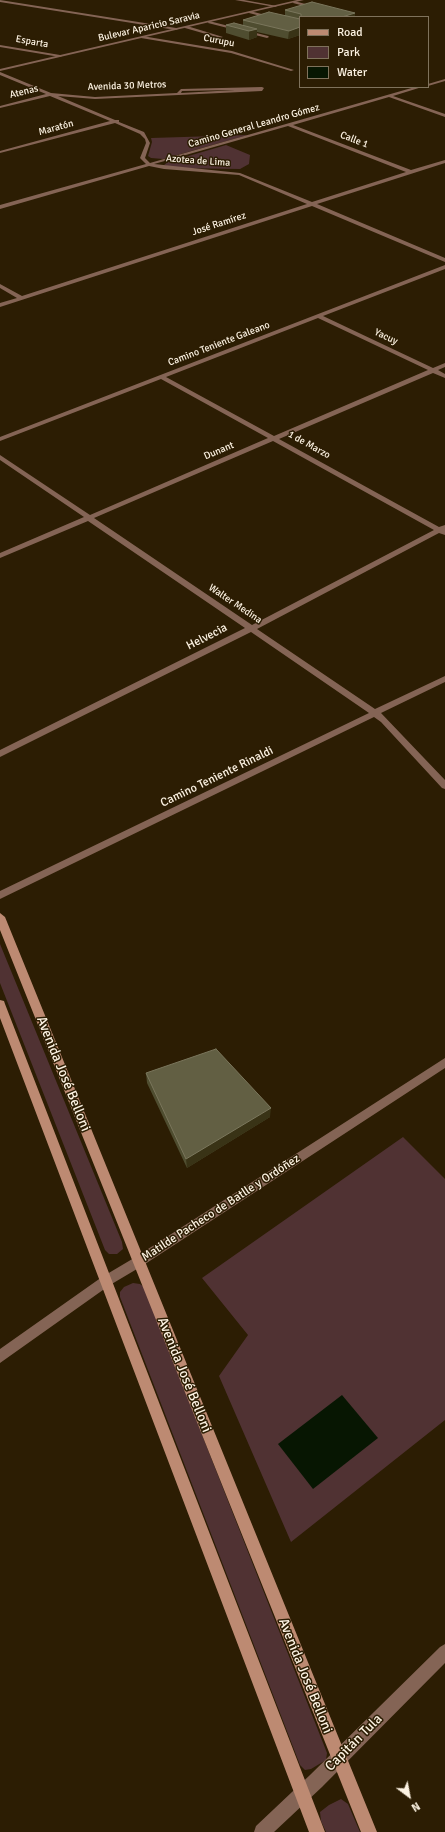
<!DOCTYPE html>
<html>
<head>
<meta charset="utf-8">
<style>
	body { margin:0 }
	#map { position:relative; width:445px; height:1832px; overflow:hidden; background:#2c1d03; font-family:Signika,sans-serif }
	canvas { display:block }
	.legend { position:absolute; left:299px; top:16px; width:130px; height:72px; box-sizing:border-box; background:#2c1d03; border:1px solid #7f725c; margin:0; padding:5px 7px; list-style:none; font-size:12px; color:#fcf2e2 }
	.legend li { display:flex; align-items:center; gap:8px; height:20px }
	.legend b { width:20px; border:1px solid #7f725c }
	.north { position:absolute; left:389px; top:1776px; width:40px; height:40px; -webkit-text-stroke:3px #2c1d03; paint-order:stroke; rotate:148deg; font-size:11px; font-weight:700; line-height:16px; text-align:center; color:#fcf2e2 }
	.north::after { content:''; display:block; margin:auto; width:14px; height:18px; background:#fcf2e2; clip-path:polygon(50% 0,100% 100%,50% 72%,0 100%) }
</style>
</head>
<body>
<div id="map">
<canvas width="445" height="1832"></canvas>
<ul class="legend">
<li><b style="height:5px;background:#bd8a72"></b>Road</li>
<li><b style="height:11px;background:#503233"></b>Park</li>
<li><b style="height:11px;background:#071602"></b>Water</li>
</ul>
<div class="north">N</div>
</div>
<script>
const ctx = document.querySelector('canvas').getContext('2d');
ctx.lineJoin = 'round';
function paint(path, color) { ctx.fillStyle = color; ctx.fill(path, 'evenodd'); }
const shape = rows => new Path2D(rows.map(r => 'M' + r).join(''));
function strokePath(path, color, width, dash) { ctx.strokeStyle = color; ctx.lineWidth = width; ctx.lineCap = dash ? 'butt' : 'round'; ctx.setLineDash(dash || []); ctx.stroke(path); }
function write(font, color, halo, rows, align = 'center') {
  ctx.font = font + ' Signika,sans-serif'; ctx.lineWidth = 3; ctx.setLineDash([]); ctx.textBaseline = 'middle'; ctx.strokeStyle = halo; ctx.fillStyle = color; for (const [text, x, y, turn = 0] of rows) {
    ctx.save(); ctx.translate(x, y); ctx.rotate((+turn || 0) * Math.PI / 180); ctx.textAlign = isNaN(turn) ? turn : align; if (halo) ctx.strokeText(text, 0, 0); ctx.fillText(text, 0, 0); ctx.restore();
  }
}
paint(shape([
	[248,135,163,159,151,158,148,156,152,142,151,138],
	[226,145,250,155,249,164,240,169,172,168,164,165,168,162],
	[0,944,122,1242,123,1249,117,1254,109,1254,105,1250,0,983],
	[403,1137,445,1179,445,1420,291,1542,219,1376,248,1335,202,1278],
	[133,1283,140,1284,144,1287,327,1753,326,1760,311,1769,305,1770,300,1765,120,1297,120,1292,124,1287],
	[341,1799,348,1804,360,1832,326,1832,321,1821,320,1812,329,1805]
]), '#503233');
paint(shape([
	[342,1395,378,1438,313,1489,278,1444]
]), '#071602');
paint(shape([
	[0,0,176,28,178,29,176,30,0,2,0,0],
	[235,0,244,0,277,6,275,7,235,0],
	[294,1,317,7,318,8,316,9,293,3,294,1],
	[250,11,300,24,300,26,249,13,250,11],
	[209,21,268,36,269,37,267,38,208,23,209,21],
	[185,26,187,26,223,37,220,38,185,28,185,26],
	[142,36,232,51,294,70,291,71,231,53,141,38,142,36],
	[0,45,60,55,62,56,60,57,0,47,0,45],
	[0,72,51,93,95,97,177,93,181,89,262,87,264,88,262,91,95,99,58,96,115,120,119,120,119,122,144,132,150,143,145,158,150,163,415,87,422,87,393,96,445,114,445,117,389,97,293,125,411,170,445,160,445,163,317,204,445,258,445,262,312,206,0,307,0,303,17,298,0,288,0,284,22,296,307,204,239,175,164,169,149,166,0,209,0,205,146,164,140,158,146,143,145,139,140,134,115,123,0,153,0,151,110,121,50,96,0,108,0,106,46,94,0,75,0,72],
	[235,90,181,93,182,91,235,90],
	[288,126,406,172,312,202,240,173,154,164,288,126],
	[445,79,445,81,428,86,428,84,445,79],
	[445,265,445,269,323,316,433,368,445,363,445,367,438,370,445,374,445,378,433,373,279,439,439,527,445,525,445,535,439,533,257,629,375,709,445,676,445,682,381,713,445,780,445,789,442,788,381,722,374,717,0,899,0,891,369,713,251,632,0,757,0,750,245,628,88,521,0,558,0,553,84,517,0,460,0,455,90,515,268,438,161,379,0,441,0,437,445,265],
	[318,318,428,370,274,436,166,377,318,318],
	[273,441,434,530,252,625,94,518,273,441],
	[445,1058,445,1068,142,1266,110,1285,0,1363,0,1349,102,1277,134,1258,445,1058],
	[445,1644,445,1663,322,1787,274,1832,254,1832,256,1826,310,1775,440,1647,445,1644]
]), '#846455');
paint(shape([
	[297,0,304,0,0,71,0,69,297,0]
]), '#846455');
paint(shape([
	[0,913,5,917,377,1832,361,1832,0,930,0,913],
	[0,1000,4,1001,5,1004,325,1832,309,1832,0,1018,0,1000]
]), '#bd8a72');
paint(shape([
	[285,10,355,17,300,17,300,35,288,39,257,32,257,37,249,40,226,33,226,25,243,25,243,20,285,15],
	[146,1073,270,1117,187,1168,147,1083]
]), '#4f4d30');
paint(shape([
	[355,13,355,17,342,17],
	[300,27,300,35,288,39,289,31],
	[257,29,257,37,249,40,249,31],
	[271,1108,270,1117,187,1168,186,1159]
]), '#393316');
const building = shape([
	[312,2,355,13,342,17,301,17,301,14,285,10,312,2],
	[269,12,300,19,300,27,289,31,243,20,269,12],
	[234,23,257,29,249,31,226,25,234,23],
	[216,1049,271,1108,186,1159,146,1073,216,1049]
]);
paint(building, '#625f43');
strokePath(building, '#7a765c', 1);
write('10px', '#fcf2e2', '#2c1d03', [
	["Bulevar Aparicio Saravia",149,27,-13],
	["Curupu",219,41,11],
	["Esparta",32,42,10],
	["Avenida 30 Metros",127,86,-2],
	["Atenas",24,92,-14],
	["Camino General Leandro Gómez",254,126,-16],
	["Maratón",56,128,-15],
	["Calle 1",354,140,21],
	["Azotea de Lima",198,161,4],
	["José Ramírez",219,224,-18],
	["Yacuy",386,337,25],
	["Camino Teniente Galeano",219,344,-21],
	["1 de Marzo",309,445,29],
	["Dunant",219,451,-23],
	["Walter Medina",235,604,34]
]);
write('12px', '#fcf2e2', '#2c1d03', [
	["Helvecia",207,637,-27],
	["Camino Teniente Rinaldi",217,777,-26],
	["Matilde Pacheco de Batlle y Ordóñez",221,1208,-33]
]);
write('14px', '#fcf2e2', '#2c1d03', [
	["Avenida José Belloni",63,1074,68],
	["Avenida José Belloni",184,1375,68],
	["Avenida José Belloni",305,1676,68],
	["Capitán Tula",354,1743,-45]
]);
</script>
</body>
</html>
